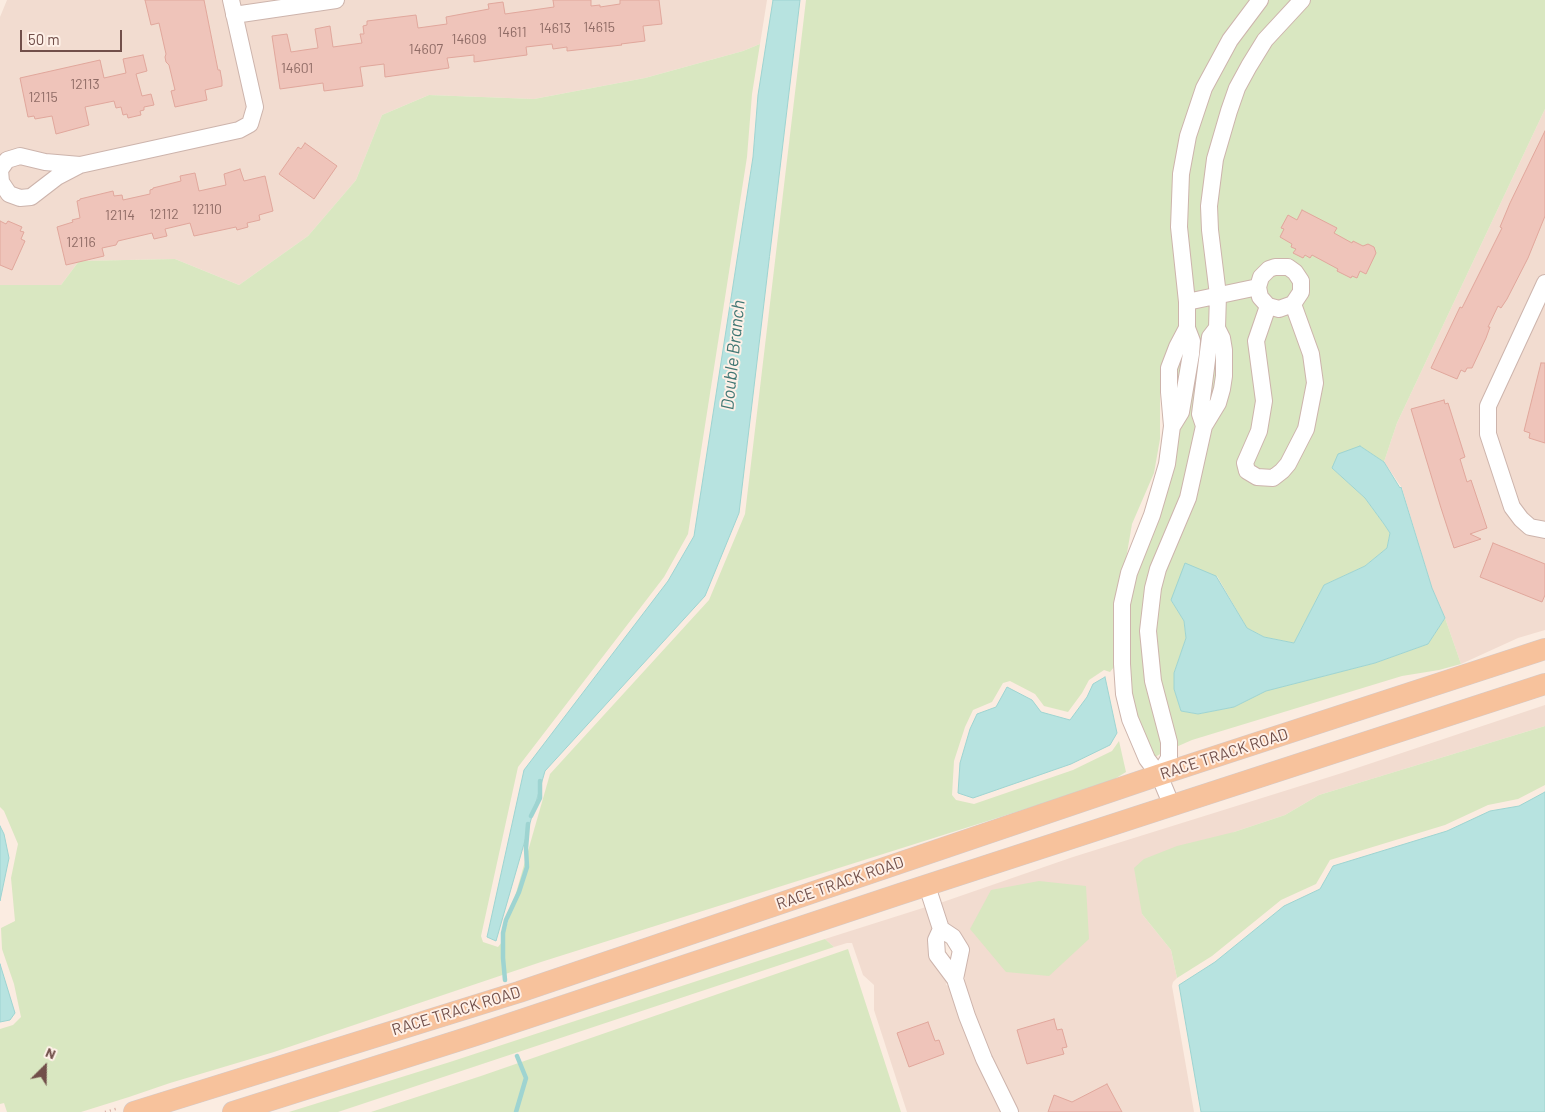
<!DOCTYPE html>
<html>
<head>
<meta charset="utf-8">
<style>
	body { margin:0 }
	#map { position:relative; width:1545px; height:1112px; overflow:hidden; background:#fbece1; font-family:Barlow,sans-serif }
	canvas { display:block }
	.north { position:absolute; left:20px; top:1042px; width:50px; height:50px; -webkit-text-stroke:4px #fef0e7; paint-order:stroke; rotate:23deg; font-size:14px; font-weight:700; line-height:20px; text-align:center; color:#714f4a }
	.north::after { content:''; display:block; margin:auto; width:18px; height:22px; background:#714f4a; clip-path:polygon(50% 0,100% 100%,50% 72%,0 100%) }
	.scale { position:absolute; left:20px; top:30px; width:102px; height:22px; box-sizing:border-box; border:2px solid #714f4a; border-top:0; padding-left:6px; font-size:15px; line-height:18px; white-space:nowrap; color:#714f4a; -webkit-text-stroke:4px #fef0e7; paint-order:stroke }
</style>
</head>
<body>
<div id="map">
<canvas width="1545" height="1112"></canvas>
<div class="north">N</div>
<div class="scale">50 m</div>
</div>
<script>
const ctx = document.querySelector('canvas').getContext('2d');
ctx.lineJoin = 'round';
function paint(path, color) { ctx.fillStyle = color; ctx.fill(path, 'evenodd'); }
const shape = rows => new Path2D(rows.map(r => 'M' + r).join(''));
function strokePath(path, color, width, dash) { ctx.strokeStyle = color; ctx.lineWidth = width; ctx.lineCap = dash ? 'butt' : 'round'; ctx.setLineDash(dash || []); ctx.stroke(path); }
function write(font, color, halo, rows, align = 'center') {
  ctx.font = font + ' Barlow,sans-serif'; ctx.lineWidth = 4; ctx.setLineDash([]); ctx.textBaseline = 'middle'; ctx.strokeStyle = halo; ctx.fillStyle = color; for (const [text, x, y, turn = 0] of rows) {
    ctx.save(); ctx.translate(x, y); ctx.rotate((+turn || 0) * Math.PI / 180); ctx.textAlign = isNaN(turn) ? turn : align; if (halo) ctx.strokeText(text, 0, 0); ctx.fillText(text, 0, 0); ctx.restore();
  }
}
paint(shape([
	[7,0,767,0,760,44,743,51,645,78,534,99,429,95,382,115,356,180,308,236,239,285,175,259,79,261,61,285,0,285,0,17],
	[1545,109,1545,630,1518,638,1461,664,1445,618,1432,588,1402,488,1384,462,1397,423],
	[1545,705,1545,726,1319,795,1285,815,1234,832,1142,914,1171,950,1177,978,1173,982,1172,986,1194,1112,1019,1112,990,1055,974,1013,963,981,965,979,951,925,947,924,940,903,1073,857,1342,773],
	[926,907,933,929,930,956,931,961,947,982,946,985,949,986,1002,1112,907,1112,874,1010,874,985,863,975,852,943,847,943,834,947,825,939]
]), '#f2dcd0');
paint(shape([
	[806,0,1545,0,1545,109,1397,423,1384,462,1360,446,1332,468,1365,498,1384,524,1390,533,1387,548,1365,566,1324,585,1294,643,1264,637,1247,628,1217,576,1171,600,1184,621,1186,638,1174,673,1174,689,1181,711,1198,714,1234,707,1265,691,1375,663,1428,644,1445,618,1461,664,1439,670,1402,676,1192,740,1176,747,1160,679,1155,630,1161,589,1165,571,1195,500,1210,430,1213,429,1216,388,1212,400,1197,427,1182,496,1151,568,1146,683,1162,744,1162,753,1155,757,1136,716,1131,692,1129,663,1129,605,1176,395,1176,359,1163,360,1160,376,1160,439,1154,473,1132,524,1126,559,1114,667,1110,672,1104,670,1089,680,1082,693,1068,712,1044,706,1035,694,1010,681,1003,683,992,702,973,710,965,727,954,761,952,795,956,800,974,804,1073,770,1112,751,1119,741,1126,772,1108,783,541,962,274,1052,170,1083,129,1097,81,1112,7,1112,4,1103,0,1104,0,1029,13,1025,21,1017,14,984,2,949,1,928,15,921,11,878,18,844,4,811,0,807,0,285,61,285,79,261,175,259,239,285,308,236,356,180,382,115,429,95,534,99,645,78,743,51,760,44,752,94,747,157,688,534,664,577,518,767,481,936,483,942,498,947,502,942,550,774,709,600,745,514],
	[1545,726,1545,785,1518,799,1488,805,1445,825,1330,860,1316,884,1281,900,1212,956,1177,978,1171,950,1142,914,1134,868,1144,859,1177,846,1234,832,1285,815,1319,795],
	[1039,881,1086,886,1089,939,1049,976,1006,972,970,929,991,890],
	[825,939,834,947,338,1112,289,1112,450,1062],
	[848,949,901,1112,371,1112,481,1076]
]), '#d9e7c1');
const water = shape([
	[773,0,800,0,739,513,705,596,545,771,496,941,487,937,524,770,668,581,694,536,753,157,758,95,773,0],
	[1360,446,1384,462,1400,488,1401,487,1432,588,1445,618,1428,644,1375,663,1266,691,1234,707,1198,714,1181,711,1174,689,1174,673,1186,638,1184,621,1171,600,1185,563,1216,576,1247,628,1264,637,1294,643,1324,585,1365,566,1387,548,1390,533,1384,524,1365,498,1332,468,1338,454,1360,446],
	[1105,677,1117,733,1110,745,1071,764,973,798,958,793,960,763,970,729,977,714,996,707,1007,687,1032,700,1041,712,1070,720,1087,697,1093,684,1105,677],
	[1545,792,1545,1112,1201,1112,1179,985,1215,962,1284,906,1320,889,1333,866,1447,831,1490,811,1519,806,1545,792],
	[0,826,4,834,9,858,0,901,0,826],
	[0,964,15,1013,10,1020,0,1022,0,964]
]);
paint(water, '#b7e3e0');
strokePath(water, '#9ed4d1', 1);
strokePath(shape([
	[531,816,540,798,540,781],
	[505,980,503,958,503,933,506,920,519,892,527,867,526,848,528,824],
	[516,1112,526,1078,517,1056]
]), '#9ed4d1', 4.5);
const building = shape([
	[145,0,204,0,218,70,220,70,222,81,222,86,205,90,207,100,175,107,171,91,175,90,169,65,166,62,165,57,166,54,159,23,151,25,145,0],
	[553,0,591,0,591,6,600,5,600,7,620,4,620,0,659,0,662,24,643,26,645,41,621,44,622,45,567,51,567,47,553,49,552,44,526,47,527,55,496,59,474,62,474,55,447,58,449,68,385,77,384,64,360,67,363,86,324,91,323,83,280,89,272,36,287,34,291,52,304,50,318,48,315,29,330,26,333,47,362,43,360,34,364,34,363,26,367,25,367,21,416,15,418,28,447,24,446,17,489,9,488,4,503,2,505,14,554,7,553,0],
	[143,55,147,71,136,74,142,96,151,94,154,105,144,107,144,110,140,111,141,115,128,118,127,114,123,115,121,107,116,108,114,101,85,107,89,125,56,134,52,116,35,119,34,116,28,117,20,78,100,60,104,78,126,73,123,59,143,55],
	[1545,131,1545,216,1528,258,1507,299,1501,308,1498,306,1488,327,1490,327,1486,338,1472,368,1467,368,1465,372,1461,370,1457,379,1431,368,1460,307,1462,308,1502,228,1500,227,1510,203,1545,131],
	[305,143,337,166,314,199,279,174,298,147,301,149,305,143],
	[240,169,244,181,265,176,273,211,259,215,260,220,247,223,248,227,237,230,236,227,194,236,190,223,165,229,167,236,154,239,152,233,118,241,116,245,102,248,104,256,66,265,57,227,73,222,72,220,80,218,77,201,80,200,80,199,113,191,114,196,122,195,123,200,150,194,150,190,153,189,153,188,181,181,180,176,195,173,199,191,226,185,224,174,240,169],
	[1302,210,1337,228,1334,233,1352,243,1353,241,1363,246,1368,244,1374,247,1376,253,1366,274,1360,271,1357,278,1352,276,1351,278,1337,271,1338,269,1312,255,1310,258,1305,255,1303,258,1293,253,1296,249,1291,247,1292,244,1280,237,1284,229,1281,228,1288,215,1297,220,1302,210],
	[0,221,6,224,8,221,22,227,20,231,24,232,21,239,25,241,12,270,0,265,0,221],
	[1541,363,1545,363,1545,443,1529,438,1530,433,1524,431,1541,363],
	[1444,400,1445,404,1448,403,1465,457,1460,459,1467,482,1471,480,1487,528,1470,534,1481,539,1454,548,1441,508,1411,409,1444,400],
	[1493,543,1545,564,1545,595,1542,602,1480,577,1493,543],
	[1054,1019,1057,1030,1062,1029,1067,1047,1062,1048,1064,1054,1027,1064,1017,1030,1054,1019],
	[928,1022,935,1041,939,1040,944,1054,909,1067,897,1033,928,1022],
	[1107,1084,1122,1112,1048,1112,1054,1095,1072,1102,1107,1084]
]);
paint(building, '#efc4ba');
strokePath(building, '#e1a79c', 1);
const minor = shape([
	[234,15,336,0],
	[80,165,45,162,20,156,7,160,0,170,1,182,9,194,20,198,31,197,57,177,80,165,239,130,250,124,255,107,231,0],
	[1545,283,1488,406,1488,434,1512,507,1521,519,1530,527,1545,530],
	[1187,302,1258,287,1261,277,1269,269,1275,267,1288,267,1295,272,1301,281,1301,292,1293,304,1279,309,1268,306,1260,297,1258,287],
	[1268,306,1256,341,1264,401,1259,431,1245,463,1247,471,1257,477,1273,478,1282,471,1288,464,1306,429,1315,383,1311,354,1293,304],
	[1173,425,1181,412,1191,354,1192,341,1187,328],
	[1204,426,1200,414,1210,337,1217,328],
	[1159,775,1169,758,1169,742,1153,681,1148,631,1153,588,1158,569,1188,498,1204,426,1218,403,1222,389,1224,376,1224,350,1222,338,1217,328,1218,295,1210,230,1209,206,1215,159,1229,111,1237,88,1249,66,1265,40,1302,0],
	[1172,806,1159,775,1147,759,1130,719,1124,694,1122,664,1122,604,1129,573,1152,515,1167,464,1172,426,1169,392,1169,368,1177,347,1187,328,1187,302,1179,227,1181,174,1188,136,1204,88,1230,40,1260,0],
	[927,886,941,929,953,937,961,950,955,979],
	[941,929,936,940,937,955,955,979,967,1016,984,1059,1010,1112]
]);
const major = shape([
	[134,1112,519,992,1159,775,1545,649],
	[233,1112,476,1035,900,894,1545,684]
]);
strokePath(minor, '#cdb4ac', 18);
strokePath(major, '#d4cac9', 22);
strokePath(shape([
	[105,1112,119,1108]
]), '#d3a79e', 2.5, [1, 4]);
strokePath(minor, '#fff', 16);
strokePath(major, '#f7c29c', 21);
write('14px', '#906c66', null, [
	["14615",599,27],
	["14613",555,28],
	["14611",512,32],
	["14609",469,39],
	["14607",426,49],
	["14601",297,68],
	["12113",85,84],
	["12115",43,97],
	["12110",207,209],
	["12112",164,214],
	["12114",120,215],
	["12116",81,242]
]);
write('16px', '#714f4a', '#fef0e7', [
	["RACE TRACK ROAD",1224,754,-18],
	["RACE TRACK ROAD",840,883,-19],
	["RACE TRACK ROAD",456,1011,-17]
]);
write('italic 18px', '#3f7673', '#fef0e7', [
	["Double Branch",733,355,-84]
]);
</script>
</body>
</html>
